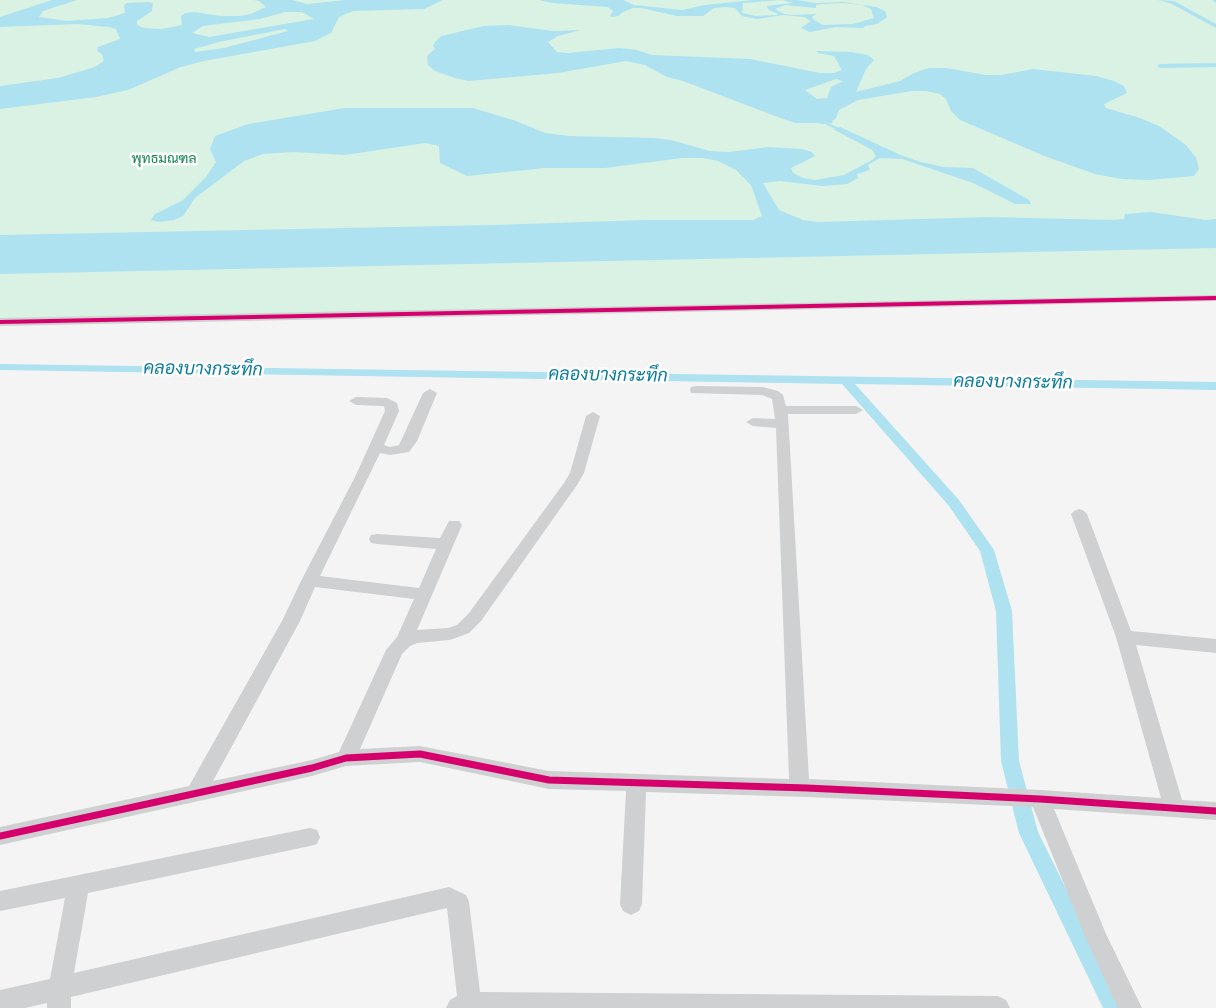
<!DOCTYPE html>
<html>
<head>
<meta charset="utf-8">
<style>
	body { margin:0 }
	canvas { display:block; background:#f4f4f4 }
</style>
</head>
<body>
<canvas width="1216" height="1008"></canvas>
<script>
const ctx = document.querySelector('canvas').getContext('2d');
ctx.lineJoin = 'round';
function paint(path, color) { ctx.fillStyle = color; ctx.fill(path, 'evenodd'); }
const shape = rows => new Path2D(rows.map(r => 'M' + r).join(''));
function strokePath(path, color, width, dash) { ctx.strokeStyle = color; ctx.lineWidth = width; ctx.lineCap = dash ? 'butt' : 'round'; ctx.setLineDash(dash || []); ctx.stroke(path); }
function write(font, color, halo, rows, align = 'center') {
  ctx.font = font + ' "Roboto Condensed",Sarabun,sans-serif'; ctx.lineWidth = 5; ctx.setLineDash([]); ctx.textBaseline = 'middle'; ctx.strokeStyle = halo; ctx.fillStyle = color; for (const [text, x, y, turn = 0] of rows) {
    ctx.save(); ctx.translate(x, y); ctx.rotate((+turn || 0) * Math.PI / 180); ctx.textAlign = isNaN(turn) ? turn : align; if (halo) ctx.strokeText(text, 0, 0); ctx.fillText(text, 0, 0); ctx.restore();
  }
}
paint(shape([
	[0,0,1216,0,1216,298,0,323]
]), '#d9f2e3');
paint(shape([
	[52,0,77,0,43,11,39,17,67,21,108,18,125,13,124,5,127,3,149,2,153,3,152,11,137,21,137,25,144,28,162,29,182,25,181,16,185,13,195,12,220,16,240,16,251,14,266,7,259,1,254,0,292,0,307,4,346,0,443,0,424,9,353,11,339,17,331,33,315,41,204,61,181,67,128,90,96,97,0,109,0,86,58,78,95,67,104,61,102,54,97,51,98,47,120,39,116,29,109,27,77,24,0,27,0,17],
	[285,12,302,12,314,19,209,37,192,33,203,26,260,19],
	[285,29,288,31,224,48,195,52,194,49,219,42],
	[539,0,623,0,634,5,682,10,705,5,753,0,797,0,815,3,844,2,876,7,885,11,887,17,877,24,865,26,863,28,836,27,810,32,801,28,811,21,804,17,783,15,757,19,742,16,735,8,726,7,714,8,703,16,677,16,641,8,633,8,623,12,618,16,612,17,610,16,613,11,608,7,552,3],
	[782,0,793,3,766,6,769,10,779,14,776,15,755,16,742,13,743,3],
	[822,4,844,3,862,5,871,9,874,18,853,24,823,25,814,20,812,17,816,14,793,15,784,14,775,9,785,5,816,8,816,5],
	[508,25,553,31,581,30,558,36,548,42,557,52,568,53,619,48,637,50,652,55,750,59,820,73,834,73,842,70,834,56,818,53,817,51,851,52,868,55,874,60,866,69,856,92,900,81,914,73,929,68,946,68,986,75,1002,75,1033,69,1096,76,1114,81,1124,86,1127,93,1104,104,1106,108,1140,118,1159,126,1186,145,1196,158,1199,169,1194,176,1149,180,1122,179,1095,174,1047,157,960,120,951,111,946,99,940,94,926,91,912,91,858,100,839,110,836,118,832,121,833,123,822,124,818,123,795,123,775,116,683,81,667,77,645,65,626,61,558,73,469,81,455,78,435,71,428,65,427,56,435,49,433,46,435,42,441,36,484,26],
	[836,79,843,81,831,87,827,98,817,99,805,90],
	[345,108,473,108,516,121,545,133,570,136,654,138,671,140,710,151,729,152,769,147,802,149,812,152,815,156,791,168,793,173,803,178,815,180,844,175,872,160,876,156,872,150,833,129,840,127,903,156,921,162,944,167,973,168,1029,200,1031,204,1015,204,973,183,902,159,880,158,868,165,870,170,857,174,858,178,847,184,822,186,780,181,763,183,779,210,803,220,818,222,988,217,1113,220,1124,219,1125,214,1150,212,1206,220,1216,219,1216,248,0,274,0,235,493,225,645,220,753,220,762,216,751,185,736,170,718,161,703,158,682,158,605,168,545,168,467,176,440,163,439,146,425,143,345,155,293,152,263,154,244,161,195,198,183,216,174,220,159,222,151,220,155,214,183,200,206,177,216,162,210,149,215,136,248,124]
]), '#aee2f0');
strokePath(shape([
	[827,124,837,128]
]), '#aee2f0', 2);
paint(shape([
	[1158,0,1174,1,1216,24,1216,28,1170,3,1158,0],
	[1213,0,1216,0,1216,3,1214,2,1213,0],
	[1216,63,1216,67,1160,68,1157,66,1160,64,1216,63],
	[0,364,1216,382,1216,390,855,384,959,500,994,550,1012,611,1019,761,1038,832,1125,1008,1103,1008,1019,833,1001,761,996,611,980,551,949,506,842,384,0,370,0,364]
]), '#aee2f0');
paint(shape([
	[1216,295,1216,301,0,326,0,318,1216,295],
	[696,386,763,387,778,391,783,395,786,406,856,406,863,410,856,414,788,414,809,779,1040,790,1161,798,1116,637,1071,514,1074,511,1079,509,1084,511,1087,514,1131,631,1216,639,1216,653,1136,645,1182,800,1216,802,1216,820,1054,809,1106,934,1142,1008,1118,1008,1087,941,1033,807,807,797,646,792,642,904,639,911,631,915,623,911,620,904,626,791,549,789,420,762,346,766,312,776,0,845,0,827,189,786,282,621,301,581,356,475,385,411,384,406,356,405,349,401,356,397,387,398,397,403,399,411,384,445,390,447,399,445,423,393,430,389,437,393,417,441,409,452,390,455,380,453,320,576,419,588,436,549,377,544,371,543,369,539,371,535,377,534,440,538,449,521,459,521,462,525,417,630,448,628,457,625,469,613,564,483,570,473,586,416,593,412,600,416,584,473,577,485,481,621,469,633,450,640,417,643,410,646,402,654,360,749,420,746,549,771,789,779,776,428,753,426,746,422,753,418,775,419,772,399,762,395,691,393,690,390,691,387,696,386],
	[315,587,414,599,397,637,386,650,339,752,312,760,213,781,300,621,315,587],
	[310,828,317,830,320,837,317,844,310,846,88,893,74,973,449,887,466,895,469,902,480,992,998,996,1006,1000,1010,1008,446,1008,450,1000,457,996,447,908,71,997,71,1008,47,1008,47,1003,25,1008,0,1008,0,990,50,979,65,898,0,911,0,891,310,828]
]), '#ced0d2');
strokePath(shape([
	[0,322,1216,298]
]), '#d6006c', 4);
strokePath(shape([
	[0,836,312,768,346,758,420,754,549,780,807,788,1040,799,1216,811]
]), '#d6006c', 7);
write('14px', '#17864f', '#fff', [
	["พุทธมณฑล",164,159]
]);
write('italic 18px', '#0c7c9b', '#fff', [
	["คลองบางกระทึก",203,370,1],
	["คลองบางกระทึก",608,376,1],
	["คลองบางกระทึก",1013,383,1]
]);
</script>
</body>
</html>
